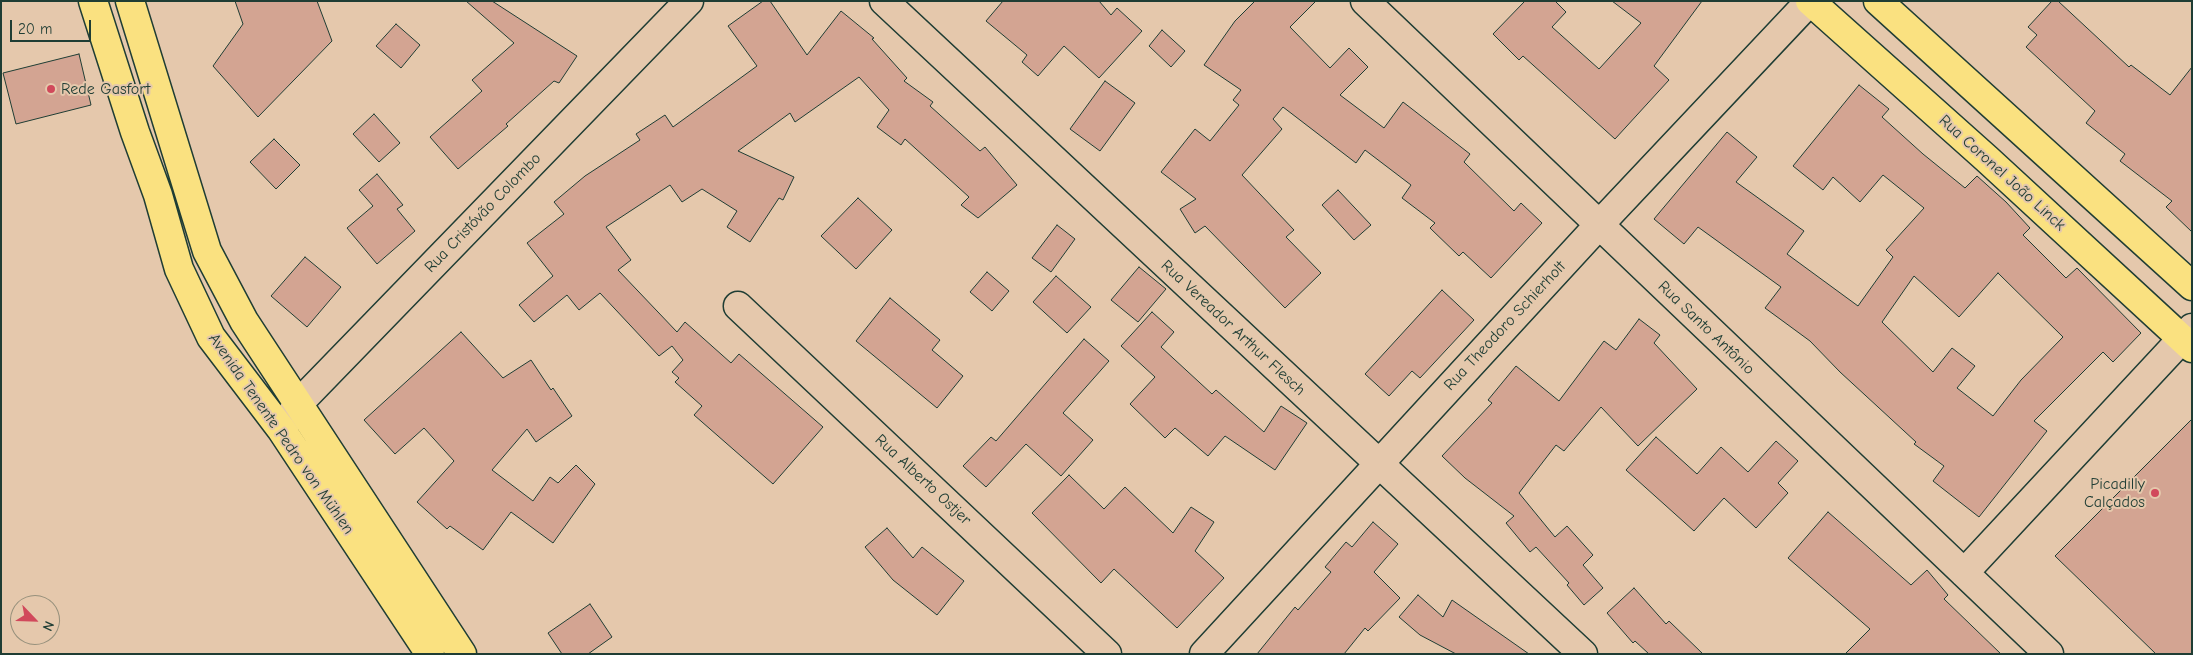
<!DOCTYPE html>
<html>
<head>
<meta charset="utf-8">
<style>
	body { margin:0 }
	#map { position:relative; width:2193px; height:655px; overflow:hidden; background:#e5c8ac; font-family:"Comic Neue",sans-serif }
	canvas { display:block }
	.frame { position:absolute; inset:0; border:2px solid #1f3d34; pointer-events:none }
	.north { position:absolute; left:10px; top:595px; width:50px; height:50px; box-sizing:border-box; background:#e5c8ac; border:1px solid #96907c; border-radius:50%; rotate:114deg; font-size:14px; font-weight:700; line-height:20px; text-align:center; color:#1f3d34 }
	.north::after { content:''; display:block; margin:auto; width:18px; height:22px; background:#d1495b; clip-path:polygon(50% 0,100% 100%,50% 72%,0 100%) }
	.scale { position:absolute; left:10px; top:20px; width:81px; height:22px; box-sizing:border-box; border:2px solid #1f3d34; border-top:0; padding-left:6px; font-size:15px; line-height:18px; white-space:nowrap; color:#1f3d34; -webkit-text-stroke:4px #e5c8ac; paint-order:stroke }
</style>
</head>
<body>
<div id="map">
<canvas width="2193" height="655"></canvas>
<div class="frame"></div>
<div class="north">N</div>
<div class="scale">20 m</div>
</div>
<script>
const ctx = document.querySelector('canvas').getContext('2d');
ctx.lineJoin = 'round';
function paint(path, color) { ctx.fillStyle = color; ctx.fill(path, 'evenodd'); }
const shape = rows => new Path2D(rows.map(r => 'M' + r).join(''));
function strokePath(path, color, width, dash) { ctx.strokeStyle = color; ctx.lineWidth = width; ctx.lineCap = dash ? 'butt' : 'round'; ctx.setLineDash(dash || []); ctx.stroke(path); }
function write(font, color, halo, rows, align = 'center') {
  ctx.font = font + ' "Comic Neue",sans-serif'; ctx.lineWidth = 4; ctx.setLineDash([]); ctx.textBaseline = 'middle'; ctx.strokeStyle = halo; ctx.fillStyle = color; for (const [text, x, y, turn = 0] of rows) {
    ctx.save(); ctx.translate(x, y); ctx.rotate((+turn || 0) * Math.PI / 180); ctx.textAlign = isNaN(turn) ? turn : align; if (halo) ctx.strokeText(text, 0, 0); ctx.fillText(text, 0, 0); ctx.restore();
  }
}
const building = shape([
	[235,1,317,1,332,41,258,117,213,66,243,24,235,1],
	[466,1,492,1,577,56,559,83,554,81,506,124,508,126,458,169,430,137,482,91,472,80,514,43,466,1],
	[763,1,770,1,807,55,841,11,874,38,872,39,907,78,904,81,933,102,930,106,980,151,985,147,1017,185,978,218,961,205,969,197,905,139,901,145,877,127,889,110,859,77,795,122,790,113,738,151,794,177,783,200,779,198,750,242,727,227,737,211,702,189,682,202,670,185,606,227,631,260,618,270,677,332,685,322,731,363,739,354,823,427,773,484,694,415,702,406,675,382,679,378,672,372,683,360,672,346,659,356,600,293,579,310,567,295,534,322,519,305,553,276,527,243,564,214,554,202,585,176,640,140,636,134,665,115,673,127,757,66,728,26,763,1],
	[1003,1,1099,1,1111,15,1117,8,1142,31,1099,78,1064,46,1038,76,1022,62,1027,55,986,21,1003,1],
	[1255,1,1316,1,1290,27,1330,68,1349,48,1368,67,1340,95,1384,128,1403,102,1470,154,1464,162,1514,211,1521,203,1542,223,1491,278,1463,252,1459,256,1430,228,1435,223,1402,198,1411,185,1365,150,1356,163,1283,107,1273,119,1282,129,1242,175,1294,230,1286,237,1321,273,1285,308,1205,226,1195,233,1180,209,1196,199,1161,172,1195,129,1210,141,1239,105,1233,100,1241,90,1204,65,1235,21,1255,1],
	[1525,1,1555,1,1566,12,1552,27,1599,69,1641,23,1612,1,1702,1,1654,66,1669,80,1615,139,1523,56,1519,60,1493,34,1525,1],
	[2052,1,2058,1,2129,67,2131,65,2170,95,2192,67,2192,232,2166,207,2172,201,2120,161,2125,154,2086,123,2095,111,2026,47,2037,35,2028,27,2052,1],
	[396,24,420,45,401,68,376,46,396,24],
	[1162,30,1185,51,1171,67,1149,46,1162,30],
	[79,54,91,105,16,124,3,73,79,54],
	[1105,81,1135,103,1100,151,1070,129,1105,81],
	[1859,85,1889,109,1882,117,1923,154,1965,188,1977,176,2006,202,2030,228,2023,235,2066,278,2077,268,2141,333,2113,362,2103,352,2034,421,2047,431,1979,517,1933,481,1944,466,1914,444,1916,442,1840,372,1810,341,1765,308,1781,287,1698,227,1684,244,1654,219,1727,132,1757,157,1736,182,1804,231,1787,254,1858,306,1893,257,1886,250,1924,208,1883,175,1860,202,1833,177,1823,190,1793,166,1859,85],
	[1998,273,2063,337,2021,380,1993,416,1957,388,1975,366,1952,348,1933,372,1882,322,1914,276,1959,317,1998,273],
	[374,114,400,143,379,162,353,134,374,114],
	[274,139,300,165,276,189,250,162,274,139],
	[377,174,403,205,397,209,415,231,377,264,347,228,373,206,359,190,377,174],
	[1338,190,1371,225,1354,240,1322,205,1338,190],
	[858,198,892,230,856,269,821,236,858,198],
	[1057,225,1075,239,1051,272,1032,258,1057,225],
	[305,257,341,287,307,327,271,296,305,257],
	[1139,267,1166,289,1138,322,1111,300,1139,267],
	[987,272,1009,291,992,311,970,292,987,272],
	[1056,276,1091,307,1067,333,1033,302,1056,276],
	[1442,290,1474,320,1420,378,1412,371,1389,396,1365,374,1442,290],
	[890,298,940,340,932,350,963,376,937,408,856,341,890,298],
	[1152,312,1174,332,1161,347,1212,394,1216,390,1264,432,1281,406,1307,423,1275,470,1225,436,1208,456,1175,428,1165,438,1130,404,1155,377,1121,346,1152,312],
	[1639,319,1660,335,1654,343,1697,389,1638,446,1601,407,1564,451,1556,445,1519,493,1555,537,1567,526,1593,555,1583,565,1603,588,1584,605,1567,585,1569,583,1536,547,1530,552,1506,523,1514,516,1465,478,1442,456,1492,403,1488,400,1516,366,1559,401,1604,341,1616,350,1639,319],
	[461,332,503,378,531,360,551,390,553,388,572,416,536,442,527,429,492,470,533,501,550,477,558,483,576,465,595,484,553,543,511,512,483,550,450,526,447,529,417,502,454,461,424,428,395,454,364,420,461,332],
	[1084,339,1109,361,1063,413,1093,440,1061,476,1026,444,986,487,963,466,991,437,996,441,1084,339],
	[2192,419,2192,654,2156,654,2055,556,2192,419],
	[1656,437,1697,474,1721,447,1748,472,1776,441,1798,461,1778,483,1788,493,1756,528,1724,498,1694,531,1626,470,1656,437],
	[1069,475,1104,509,1125,487,1173,533,1191,507,1214,522,1195,551,1224,578,1177,628,1114,569,1101,583,1032,513,1069,475],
	[1828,512,1911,585,1927,570,1948,595,1944,599,2001,654,1845,654,1870,629,1788,558,1828,512],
	[1373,522,1398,544,1374,572,1400,598,1368,631,1365,628,1344,654,1257,654,1295,607,1298,610,1331,572,1325,567,1346,542,1352,547,1373,522],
	[887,528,913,558,922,547,964,581,937,615,893,580,865,547,887,528],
	[1634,588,1666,624,1669,621,1703,654,1649,654,1635,641,1633,643,1607,613,1634,588],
	[1418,595,1443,617,1452,600,1529,654,1456,654,1420,635,1399,617,1418,595],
	[590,604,612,637,588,654,562,654,548,633,590,604]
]);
paint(building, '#d3a492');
strokePath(building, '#1f3d34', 1);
const minor = shape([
	[884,1,1583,654],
	[1365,1,2049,654],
	[738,306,1107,654],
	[286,422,299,403,689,1],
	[1964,573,2192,328],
	[1204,654,1598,226,1810,1]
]);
const major = shape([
	[93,1,135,132,158,195,179,269,211,337,281,429,430,654],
	[130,1,207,251,244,321,462,654],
	[1810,1,1987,159,2192,348],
	[1878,1,2192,286]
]);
strokePath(minor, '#1f3d34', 31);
strokePath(major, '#1f3d34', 31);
strokePath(minor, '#e5c8ac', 28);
strokePath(major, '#fae180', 28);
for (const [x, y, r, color] of [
	[51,89,5,"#d1495b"],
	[2155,493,5,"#d1495b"]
]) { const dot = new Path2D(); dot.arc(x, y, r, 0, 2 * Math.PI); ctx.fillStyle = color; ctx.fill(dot); strokePath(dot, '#e5c8ac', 2); }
write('16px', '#1f3d34', '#e5c8ac', [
	["Rede Gasfort",61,89],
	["Picadilly",2145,484,"right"],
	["Calçados",2145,502,"right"]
], 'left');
write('16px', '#1f3d34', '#e5c8ac', [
	["Rua Coronel João Linck",2002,173,42],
	["Rua Cristóvão Colombo",483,213,-46],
	["Rua Theodoro Schierholt",1505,326,-47],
	["Rua Vereador Arthur Flesch",1233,328,43],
	["Rua Santo Antônio",1706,328,44],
	["Avenida Tenente Pedro von Mühlen",281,434,55],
	["Rua Alberto Ostjer",923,480,43]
]);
</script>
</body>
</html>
